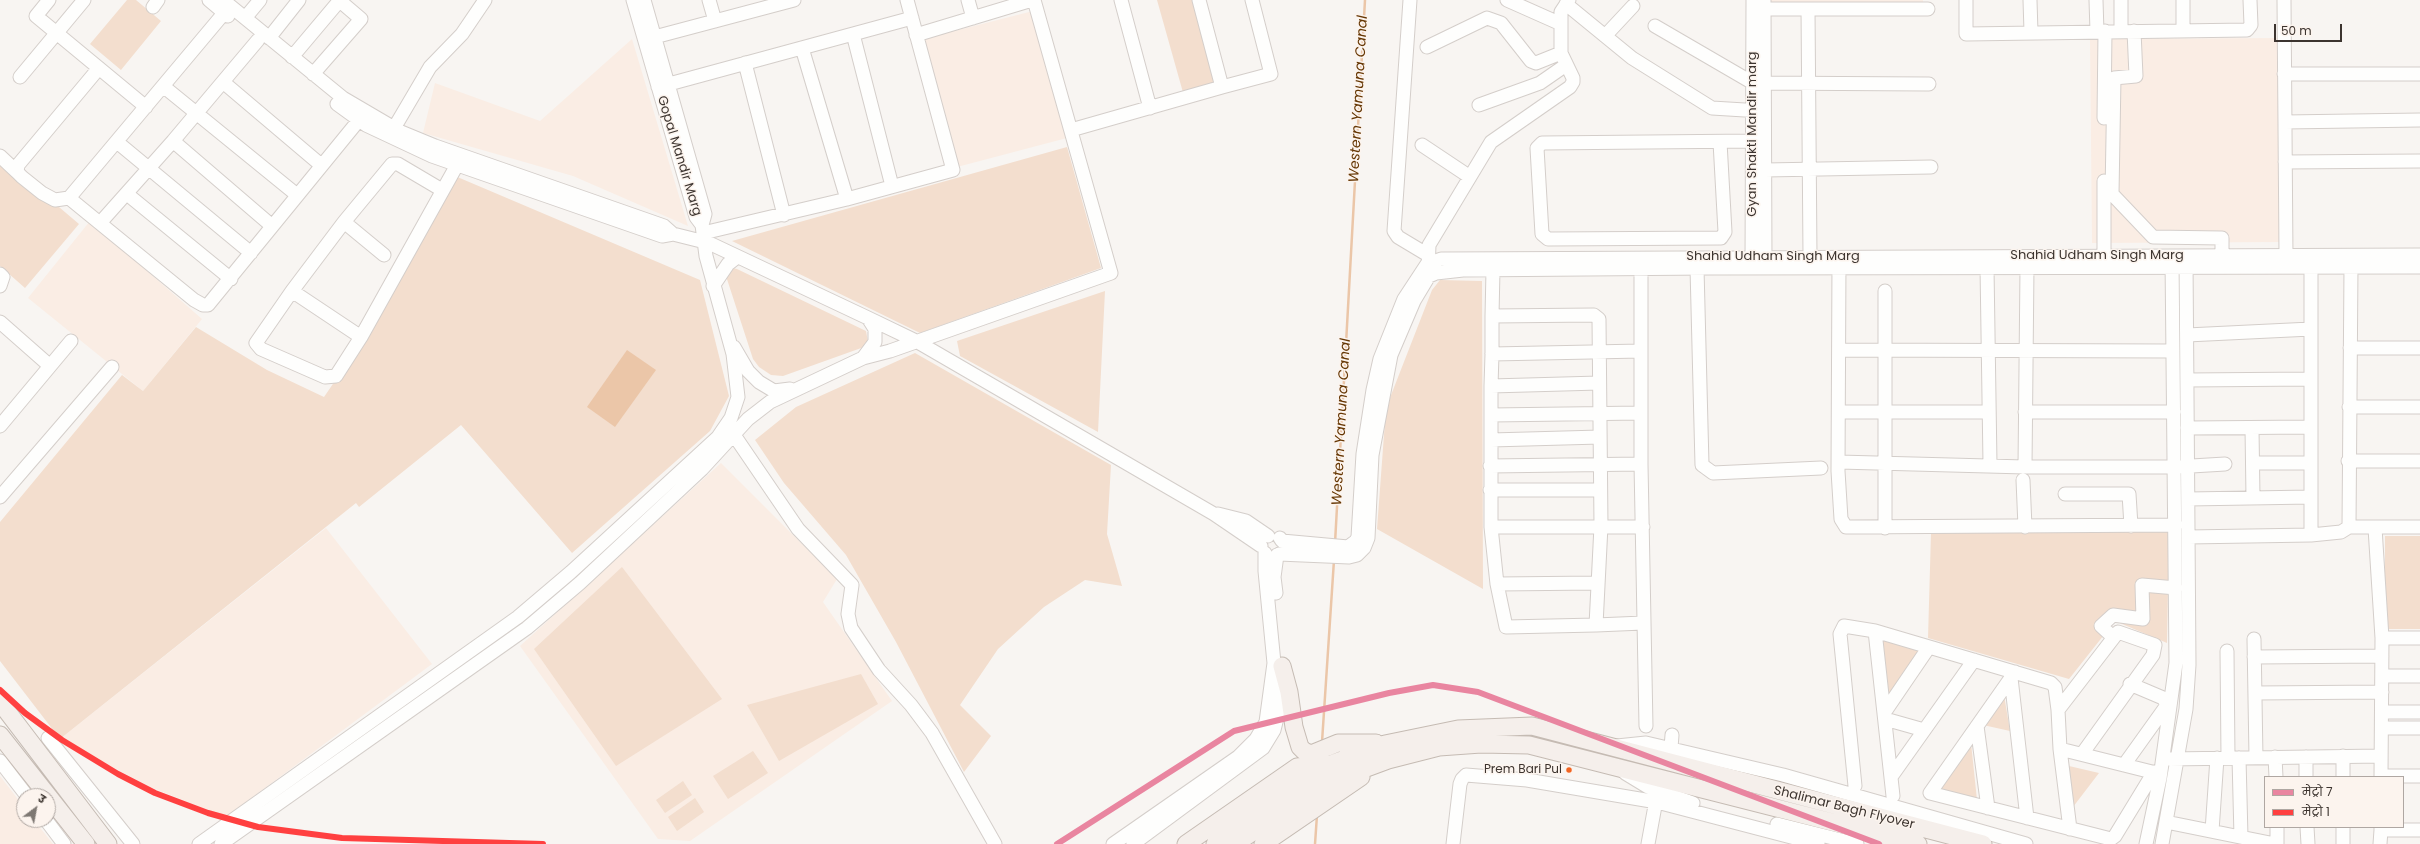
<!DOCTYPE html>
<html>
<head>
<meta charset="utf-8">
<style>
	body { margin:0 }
	#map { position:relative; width:2420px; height:844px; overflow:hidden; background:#f8f5f2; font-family:Poppins,"Noto Sans Devanagari",sans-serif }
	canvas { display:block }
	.legend { position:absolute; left:2264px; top:776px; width:140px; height:52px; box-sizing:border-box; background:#fcf4ee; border:1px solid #afa7a2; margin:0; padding:5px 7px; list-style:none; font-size:12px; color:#3c342f }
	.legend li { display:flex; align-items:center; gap:8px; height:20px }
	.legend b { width:20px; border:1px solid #afa7a2 }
	.north { position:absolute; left:16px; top:788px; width:40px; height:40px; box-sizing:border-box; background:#fcf4ee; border:1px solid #afa7a2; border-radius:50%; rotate:32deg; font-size:11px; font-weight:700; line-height:16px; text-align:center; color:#3c342f }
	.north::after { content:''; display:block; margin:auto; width:14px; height:18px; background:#7e7873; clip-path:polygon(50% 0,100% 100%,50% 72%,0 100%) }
	.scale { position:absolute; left:2274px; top:24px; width:68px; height:18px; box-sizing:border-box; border:2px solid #3c342f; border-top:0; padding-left:5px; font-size:12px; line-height:14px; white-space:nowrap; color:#3c342f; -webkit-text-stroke:3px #fcf4ee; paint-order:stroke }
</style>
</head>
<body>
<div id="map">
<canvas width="2420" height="844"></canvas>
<ul class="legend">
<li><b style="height:5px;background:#e985a0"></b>मेट्रो 7</li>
<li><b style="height:5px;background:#ff4040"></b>मेट्रो 1</li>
</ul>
<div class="north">उ</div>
<div class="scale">50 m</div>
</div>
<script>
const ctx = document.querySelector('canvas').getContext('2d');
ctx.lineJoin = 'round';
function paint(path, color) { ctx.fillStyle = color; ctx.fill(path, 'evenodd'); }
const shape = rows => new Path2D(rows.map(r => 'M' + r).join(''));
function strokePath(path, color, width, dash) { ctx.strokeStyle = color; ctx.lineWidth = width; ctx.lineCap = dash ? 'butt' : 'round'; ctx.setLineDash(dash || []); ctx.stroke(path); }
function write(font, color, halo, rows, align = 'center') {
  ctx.font = font + ' Poppins,sans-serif'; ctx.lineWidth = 3; ctx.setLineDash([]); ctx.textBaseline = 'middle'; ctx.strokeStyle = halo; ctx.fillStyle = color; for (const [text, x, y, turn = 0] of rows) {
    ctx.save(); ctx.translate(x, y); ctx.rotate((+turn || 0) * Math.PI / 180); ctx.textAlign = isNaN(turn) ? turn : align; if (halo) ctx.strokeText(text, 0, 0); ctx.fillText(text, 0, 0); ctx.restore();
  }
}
paint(shape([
	[1767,0,1923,0,1923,4,1767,4],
	[1033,11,1067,138,957,167,923,39],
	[2279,38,2281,242,2092,243,2090,39],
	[632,39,688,226,573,176,423,133,435,83,540,121],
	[90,221,202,319,143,391,28,298],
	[721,463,837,579,823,602,892,701,690,841,658,839,520,646],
	[326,528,432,664,226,817,150,787,60,739],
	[0,776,24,807,24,820,34,820,53,844,0,844]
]), '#faede4');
paint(shape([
	[127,0,136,0,161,21,121,70,90,44],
	[1157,0,1196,0,1220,86,1184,96],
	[1067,147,1101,268,920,333,732,241],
	[0,157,79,224,25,288,0,266],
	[455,176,700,280,729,396,710,431,572,553,461,425,359,507,356,503,60,739,0,661,0,522,122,375,143,391,196,327,267,370,324,397,382,312],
	[729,267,737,269,866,331,868,342,864,347,783,376,771,375,759,367,753,359,725,273],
	[1440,280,1482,281,1483,589,1377,529,1386,408,1432,290],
	[1105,291,1098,432,960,356,957,341],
	[915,353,1111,465,1107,534,1122,586,1085,580,1044,607,998,649,960,705,991,736,964,772,896,642,846,555,784,483,755,440,796,407],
	[2169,530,2167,643,2115,621,2069,679,1928,638,1931,533],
	[2385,536,2420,536,2420,629,2385,629],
	[622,567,722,699,616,766,534,649],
	[1881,638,1923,650,1886,702],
	[861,674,878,704,779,761,747,705],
	[2004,695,2010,731,1983,725],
	[1971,743,1977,800,1939,791],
	[753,751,768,773,728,799,713,776],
	[2069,766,2099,773,2073,807],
	[683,781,692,795,665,813,656,800],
	[695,798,704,812,677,831,668,817]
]), '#f3dece');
paint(shape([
	[627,350,656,370,615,427,587,407]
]), '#ebc6a8');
strokePath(shape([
	[1335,543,1365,0],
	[1322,742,1334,560],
	[1315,844,1317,815]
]), '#ebc6a8', 2.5);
const minor = shape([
	[49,0,36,16,146,107],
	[209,0,228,16],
	[223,0,343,98,401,132,435,146,664,226,673,234,709,243,868,318,916,341,1214,514,1261,546],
	[633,0,696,217,702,225],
	[709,0,715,21],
	[968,0,973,18],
	[1121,0,1150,108],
	[1199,0,1222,87,1271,74,1252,0],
	[1410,0,1394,231,1398,237,1428,255],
	[1507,0,1561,24],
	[1764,0,1765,264],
	[1966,0,1966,34,2247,30,2251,25,2250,0],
	[2030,0,2031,32],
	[2096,0,2097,32],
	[2121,0,2121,31],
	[2284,0,2286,255],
	[1566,4,1632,58,1712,108,1761,111],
	[230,6,69,198,194,300,203,305,208,305,359,120],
	[153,7,158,0],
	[1764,9,1928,9],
	[1808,9,1810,256],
	[245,18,260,0],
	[1655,26,1753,83,1929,84],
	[2183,30,2183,0],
	[2134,31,2136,76,2114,78,2112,194,2153,237,2222,238,2222,256],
	[853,34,892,186],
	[916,35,1032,0],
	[1605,36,1633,6],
	[269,38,299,0],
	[647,39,794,0],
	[1427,47,1487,18,1501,23,1531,61,1536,63,1561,53],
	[802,48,847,199],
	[292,57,340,0],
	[745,63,784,215],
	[313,74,361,19,340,1],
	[2284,74,2420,74],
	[20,77,84,0],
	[223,82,321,165],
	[163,86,297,195],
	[658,87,912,18],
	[337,104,366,125,432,156,662,236,673,234],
	[1479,105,1540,83,1566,65],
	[2104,118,2105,31],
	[2285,122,2420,120],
	[1071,130,1222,87],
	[390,135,430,67,462,34,485,0],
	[173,141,272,226],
	[117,142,251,253],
	[1720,142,1725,232,1721,238,1548,239,1542,234,1537,148,1542,143,1753,141],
	[1422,145,1470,177],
	[0,156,17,172],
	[2285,162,2420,161],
	[1765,170,1931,167],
	[127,194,231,279],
	[69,198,55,200,42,193,22,177,17,172,18,165,99,68],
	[344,222,384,255],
	[100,223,173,141,258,40],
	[703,233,847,199,953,170,907,0],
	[2104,256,2104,181],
	[1839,260,1838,471,1841,519,1846,527,2176,525],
	[1641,261,1641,464,1646,726],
	[1752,264,1753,0],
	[1987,267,1990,464],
	[1697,268,1702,465,1713,473,1821,468],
	[1428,271,1429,245,1491,142,1570,87,1573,82,1573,78,1561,53,1561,12,1569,0],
	[0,274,3,277,0,286],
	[713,286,728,264,737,257],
	[292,291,344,222,392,164,398,164,442,190],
	[1492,316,1594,315,1599,319,1601,526,1596,625,1506,627,1497,584,1491,527,1491,386,1492,354,1492,316,1493,270],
	[0,322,50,366],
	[2187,335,2311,329],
	[361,337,292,291,256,343,261,349,325,377,336,376,361,337,457,165],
	[734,347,748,371,759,382,774,391,790,389],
	[2350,348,2420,348],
	[1839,350,2173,351],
	[1492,354,1641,351],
	[863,358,875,342,875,329,868,318],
	[2187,380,2311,379],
	[1491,386,1599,383],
	[2349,407,2420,407],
	[1839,412,1988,412],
	[2025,412,2174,412],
	[1491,415,1641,413],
	[0,426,71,341],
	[2187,428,2311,427],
	[2252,428,2253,498],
	[734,435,798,529,852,585,848,614,851,628,879,670,911,705,932,733,995,844],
	[1491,440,1600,437],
	[2348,461,2420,461],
	[1839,462,2025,467,2175,467,2225,464],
	[2253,463,2311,463],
	[1490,466,1641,464],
	[2025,467,2027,267],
	[2023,480,2025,527],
	[1490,490,1600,490],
	[2065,494,2129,494,2131,526],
	[0,497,112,367],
	[2188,499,2311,497],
	[1218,514,1246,521,1268,536],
	[1491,527,1643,527],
	[2349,527,2351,267],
	[1885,528,1885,291],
	[2375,528,2382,638],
	[2311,535,2341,532,2349,527,2420,527],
	[2188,537,2311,535,2311,267],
	[1280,538,1282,541,1348,547,1356,541,1358,537,1363,454,1373,390,1380,359,1404,299,1427,264,1441,259,2420,255],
	[1279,554,1349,557,1357,555,1364,548,1368,538,1372,455,1391,355,1414,301,1429,276,1436,273,1463,270,1711,268,2420,267],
	[1497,584,1597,583],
	[1276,593,1274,577,1277,555],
	[1596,625,1643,623],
	[1875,631,1893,796],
	[2113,637,2101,626,2113,615,2143,619,2142,585,2176,588],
	[2254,639,2256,758],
	[2227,651,2228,758],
	[2254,657,2382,656],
	[2015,672,1930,793,2111,839,2115,836,2154,772],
	[2382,676,2420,676],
	[2011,678,2027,818],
	[2255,693,2382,692],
	[2058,710,2118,632,2155,645,2153,655,2082,754],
	[2382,712,2420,712],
	[1884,713,1929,647],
	[1885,719,1924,730],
	[1977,726,1988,808],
	[2382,728,2420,728],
	[48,738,133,844],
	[1617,746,1646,743,1783,775,2026,844],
	[1671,748,1672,735],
	[2060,749,2160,774],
	[2275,757,2276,777],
	[2306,757,2306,777],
	[2239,758,2241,837],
	[2169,759,2381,756],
	[0,761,27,796],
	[2124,765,2167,705,2163,698,2130,684],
	[1625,773,1648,787,1693,803],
	[2381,776,2420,776],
	[1891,777,1974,660],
	[2343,777,2343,756],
	[2381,777,2382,638,2420,638],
	[1855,786,1840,634,1844,626,1875,631,2051,683,2055,687,2058,710,2060,749,2070,829],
	[46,820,64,844],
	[2166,822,2275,844],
	[1777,824,1857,844],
	[2277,827,2277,844],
	[2307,827,2308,844],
	[2381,827,2381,830,2420,830],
	[2212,831,2217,758],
	[199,844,518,617,571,572,718,437,731,418,738,397,733,354,706,256,702,225,705,214,644,0],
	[221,844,527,628,580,583,702,469,748,419,770,402,863,358,890,351,1111,273,1034,0],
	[1113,844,1238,757,1256,739,1266,722,1274,663,1265,571,1265,553],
	[1133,844,1263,748,1274,730,1278,714,1282,674],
	[1453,844,1460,784,1462,779,1466,775,1527,780,1657,802,1818,844],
	[1648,844,1657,795],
	[2146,844,2160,778,2176,663,2172,258],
	[2162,844,2186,709,2189,665,2186,259],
	[2343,844,2343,827],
	[2380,844,2381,830]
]);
const major = shape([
	[1282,666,1289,692,1294,727,1300,747,1304,751,1311,754,1338,743,1376,743],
	[0,702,108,844],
	[0,735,86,844],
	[1186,844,1297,767,1326,764],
	[1215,844,1310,776,1334,763,1385,744,1458,729,1532,726,1983,844],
	[1235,844,1307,795,1334,780,1388,760,1439,747,1481,744,1529,745,1918,844],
	[1263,844,1361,777]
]);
strokePath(minor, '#d4ceca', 15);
strokePath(major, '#c5bbb3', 19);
strokePath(minor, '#fefefd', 13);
strokePath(major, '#f5efeb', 17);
strokePath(shape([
	[1057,844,1234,731,1389,693,1433,685,1478,692,1879,844]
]), '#e985a0', 6);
strokePath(shape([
	[0,690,25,713,62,740,118,774,155,793,208,813,258,827,342,838,543,844]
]), '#ff4040', 6);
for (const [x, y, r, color] of [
	[1569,770,3.5,"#f26522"]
]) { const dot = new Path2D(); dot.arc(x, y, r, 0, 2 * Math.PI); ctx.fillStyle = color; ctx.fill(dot); strokePath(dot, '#fcf4ee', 1.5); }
write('12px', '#3c342f', '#fcf4ee', [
	["Prem Bari Pul",1562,770]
], 'right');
write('13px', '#3c342f', '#fcf4ee', [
	["Gyan Shakti Mandir marg",1753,134,-90],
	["Gopal Mandir Marg",679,156,73],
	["Shahid Udham Singh Marg",2097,256],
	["Shahid Udham Singh Marg",1773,257],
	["Shalimar Bagh Flyover",1844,808,14]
]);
write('italic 14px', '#663704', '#fcf4ee', [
	["Western Yamuna Canal",1359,99,-87],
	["Western Yamuna Canal",1342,422,-87]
]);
</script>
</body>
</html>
